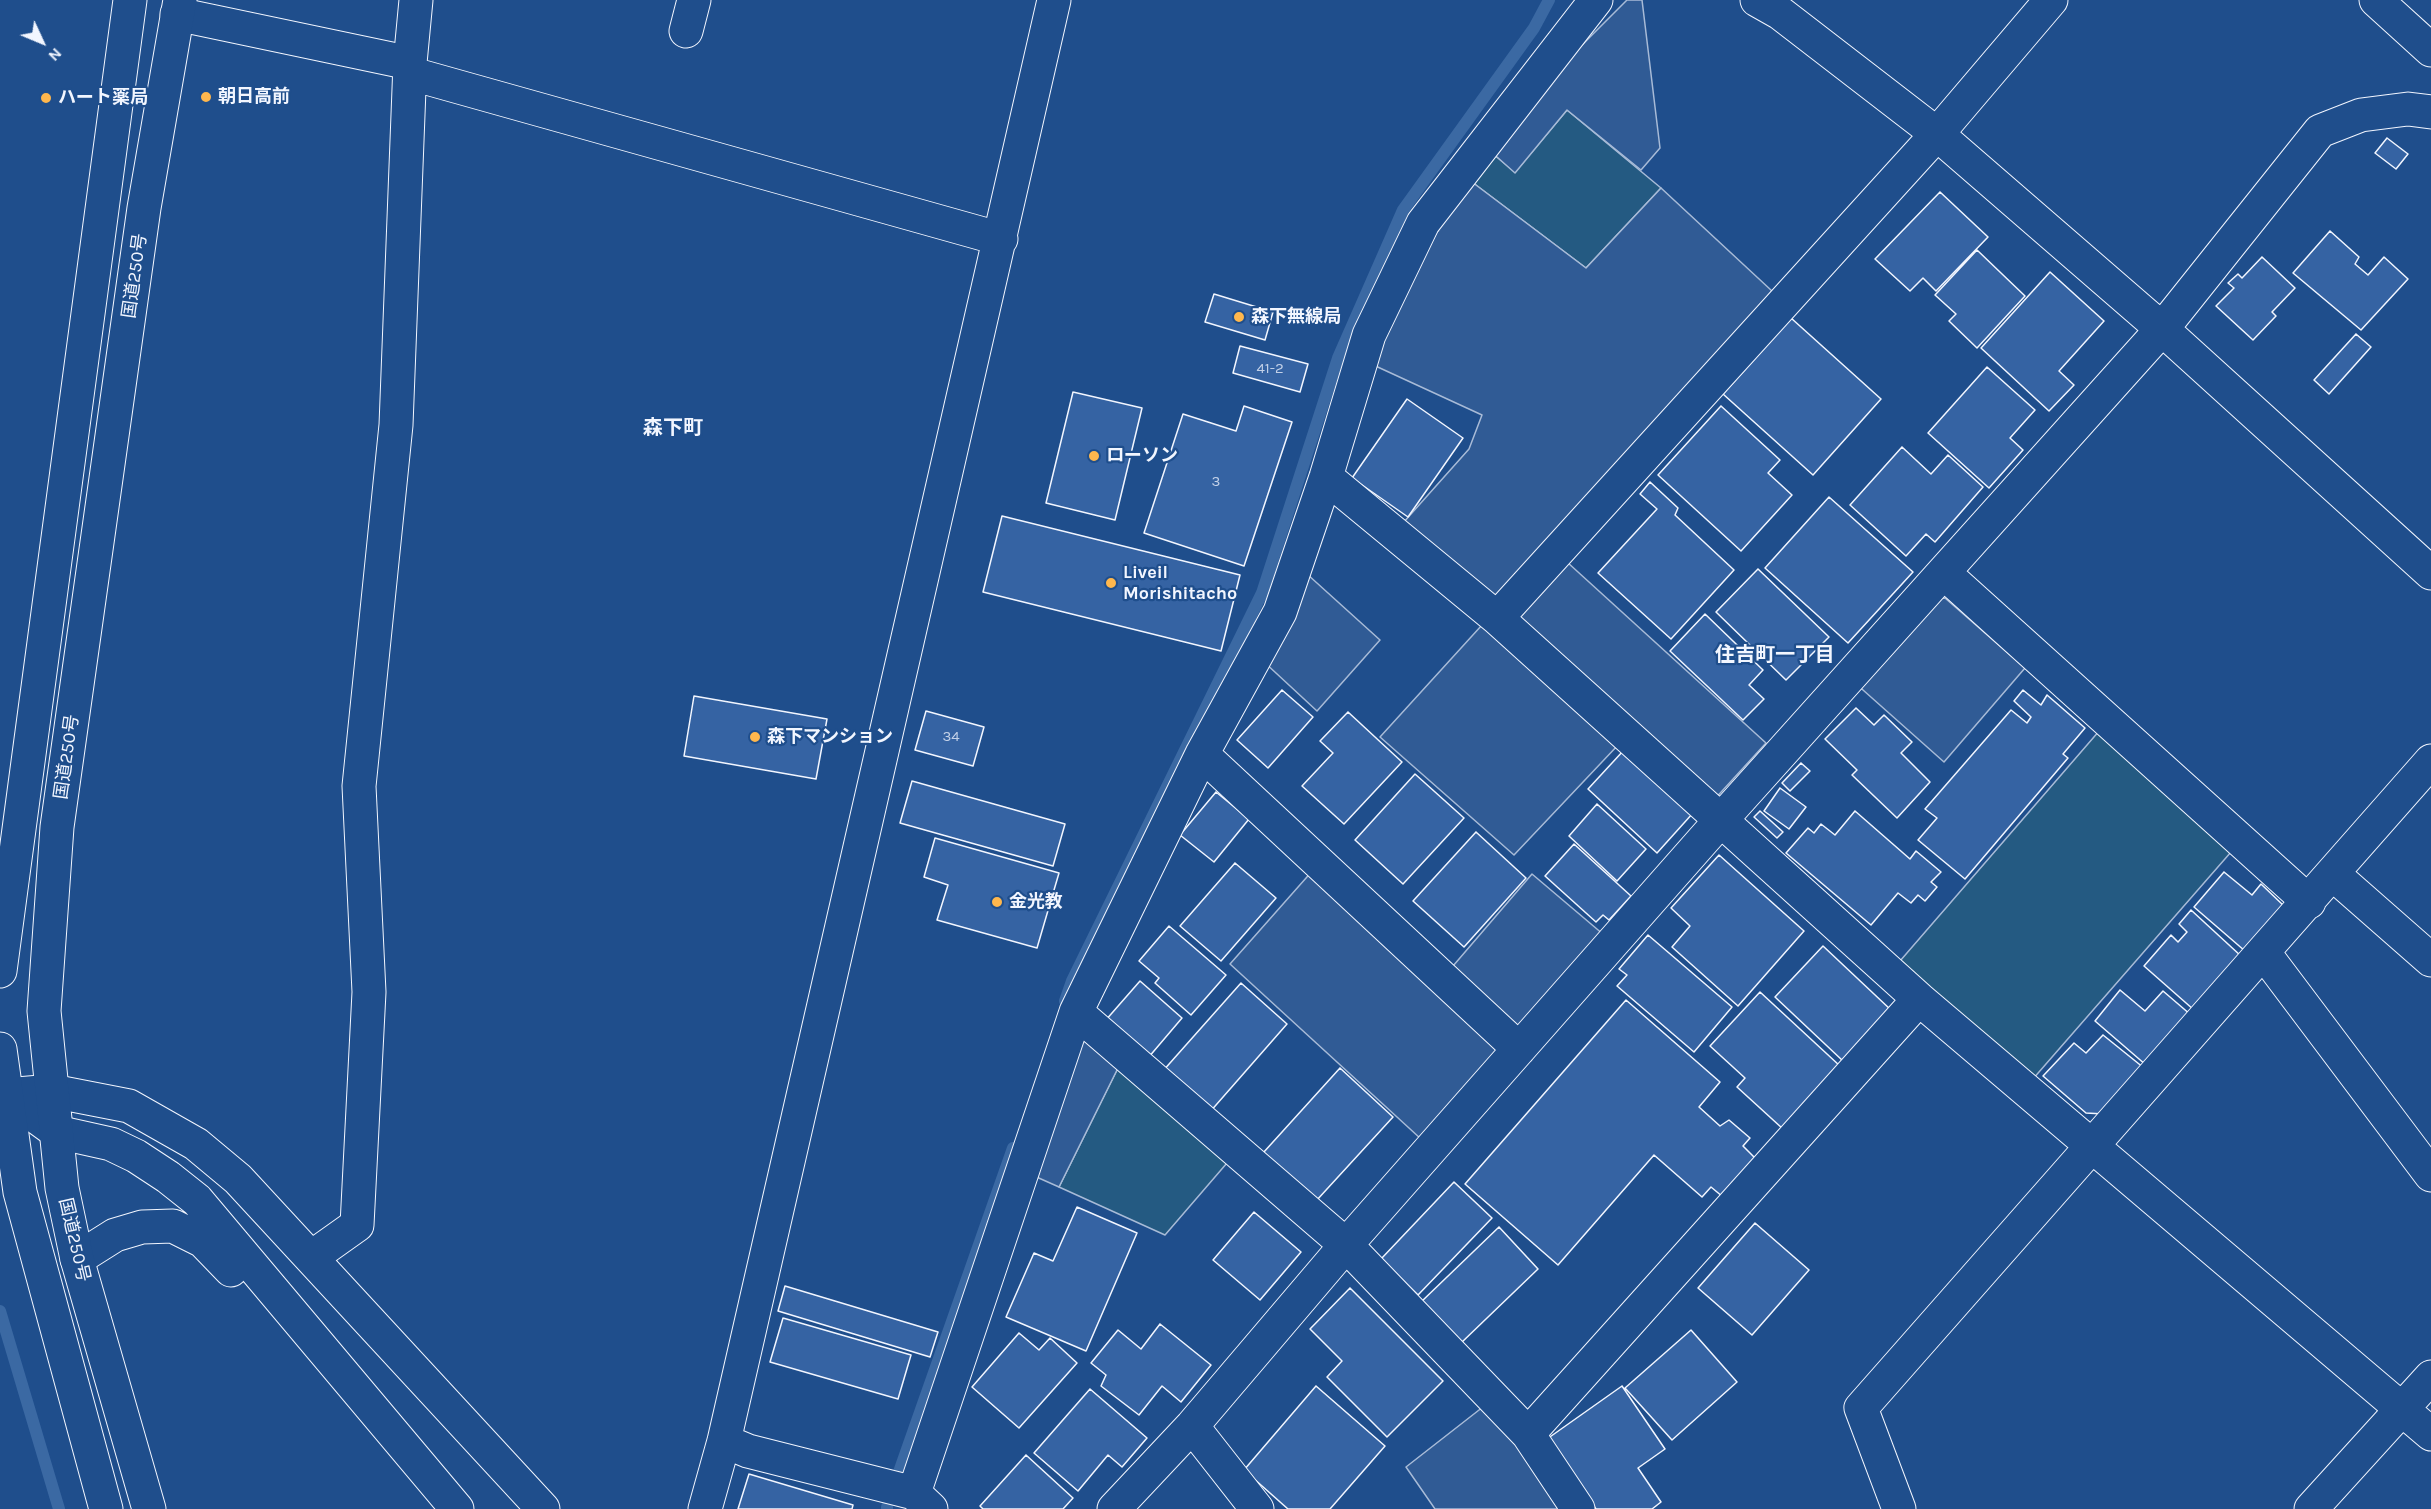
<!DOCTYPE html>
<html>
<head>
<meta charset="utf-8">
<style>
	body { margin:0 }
	#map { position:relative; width:2431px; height:1509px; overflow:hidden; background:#1f4e8c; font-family:Karla,sans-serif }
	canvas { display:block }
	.north { position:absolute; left:12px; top:12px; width:60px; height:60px; -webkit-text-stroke:4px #1f4e8c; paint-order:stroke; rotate:134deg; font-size:16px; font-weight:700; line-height:24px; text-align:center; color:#f2f6ff }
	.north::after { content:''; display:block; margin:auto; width:21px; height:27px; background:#f2f6ff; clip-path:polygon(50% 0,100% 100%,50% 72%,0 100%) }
</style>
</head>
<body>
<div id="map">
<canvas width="2431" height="1509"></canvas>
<div class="north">N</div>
</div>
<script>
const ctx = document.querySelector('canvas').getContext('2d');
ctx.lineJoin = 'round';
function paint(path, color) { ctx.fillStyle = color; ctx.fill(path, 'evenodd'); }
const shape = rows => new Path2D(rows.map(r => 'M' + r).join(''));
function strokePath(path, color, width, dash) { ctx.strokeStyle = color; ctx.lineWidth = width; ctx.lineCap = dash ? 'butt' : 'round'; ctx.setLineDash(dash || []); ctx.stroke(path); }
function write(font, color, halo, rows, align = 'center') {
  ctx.font = font + ' Karla,"Noto Sans JP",sans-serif'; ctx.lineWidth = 4.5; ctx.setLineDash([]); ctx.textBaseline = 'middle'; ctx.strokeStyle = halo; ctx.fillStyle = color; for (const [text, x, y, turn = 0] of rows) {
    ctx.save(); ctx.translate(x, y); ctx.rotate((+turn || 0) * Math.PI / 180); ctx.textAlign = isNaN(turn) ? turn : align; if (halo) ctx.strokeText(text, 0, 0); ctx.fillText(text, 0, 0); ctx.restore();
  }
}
const green = shape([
	[1567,110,1661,188,1586,268,1468,179,1487,149,1515,172,1567,110],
	[2100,730,2231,852,2032,1080,1900,961,2100,730],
	[1118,1068,1227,1163,1165,1235,1059,1187,1118,1068]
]);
paint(green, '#245a82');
strokePath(green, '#a8bbd7', 1.5);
const parking = shape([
	[1627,0,1642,0,1660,148,1641,170,1567,110,1515,173,1488,149,1540,87,1627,0],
	[1468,179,1586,268,1661,188,1772,291,1494,606,1403,523,1469,449,1482,415,1369,363,1376,337,1468,179],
	[1567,562,1766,743,1712,802,1514,621,1567,562],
	[1307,574,1380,640,1317,711,1263,661,1307,574],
	[1945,598,2025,668,1944,762,1854,682,1927,600,1945,598],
	[1482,625,1619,744,1514,855,1380,737,1482,625],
	[1314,869,1504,1043,1421,1139,1230,964,1314,869],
	[1532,874,1604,935,1512,1034,1447,973,1532,874],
	[1083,1038,1118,1068,1059,1187,1032,1175,1083,1038],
	[1488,1403,1565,1509,1435,1509,1406,1467,1488,1403]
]);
paint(parking, '#305b95');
strokePath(parking, '#a8bbd7', 1.5);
strokePath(shape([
	[1065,1001,1072,981,1262,593,1338,358,1403,210,1534,28,1549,0],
	[0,1311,59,1509],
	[899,1472,1013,1148],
	[887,1509,887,1507]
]), '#3b69a3', 12);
const building = shape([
	[2387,138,2408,154,2396,169,2375,153,2387,138],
	[1940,192,1988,237,1936,291,1923,278,1910,291,1875,259,1940,192],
	[2330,231,2359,257,2355,264,2368,275,2384,257,2408,279,2361,330,2293,273,2330,231],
	[1977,250,2025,296,1977,348,1949,321,1956,314,1935,295,1977,250],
	[2262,257,2295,288,2272,312,2276,316,2253,340,2216,306,2234,288,2228,283,2238,274,2242,278,2262,257],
	[2050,272,2104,321,2059,371,2074,385,2049,411,1981,348,2050,272],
	[1214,294,1273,312,1265,340,1205,322,1214,294],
	[1791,318,1881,399,1813,475,1723,394,1791,318],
	[2356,334,2371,347,2329,394,2314,380,2356,334],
	[1240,346,1308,364,1300,392,1233,373,1240,346],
	[1987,367,2035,410,2010,438,2023,450,1989,488,1928,433,1987,367],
	[1073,392,1142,408,1115,520,1046,503,1073,392],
	[1407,399,1463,438,1408,517,1352,478,1407,399],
	[1244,406,1292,422,1244,566,1144,533,1183,414,1236,431,1244,406],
	[1721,406,1780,460,1768,473,1792,495,1741,551,1658,475,1721,406],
	[1902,447,1931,474,1948,455,1983,487,1935,542,1926,534,1906,556,1850,505,1902,447],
	[1650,482,1678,508,1675,515,1734,570,1671,639,1598,573,1657,509,1640,494,1650,482],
	[1829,497,1913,572,1848,643,1765,568,1829,497],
	[1002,516,1240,575,1221,651,983,592,1002,516],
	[1758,569,1829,637,1786,680,1716,612,1758,569],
	[1705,614,1763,670,1749,685,1764,699,1743,720,1670,651,1705,614],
	[1282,690,1313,717,1268,768,1237,740,1282,690],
	[2023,690,2041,705,2047,695,2085,728,2063,754,2068,758,1965,879,1918,840,1937,818,1925,809,2011,710,2027,723,2031,717,2014,701,2023,690],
	[694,696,827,719,816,779,684,756,694,696],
	[1856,708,1874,725,1884,715,1912,742,1901,753,1930,782,1897,818,1852,775,1857,770,1825,739,1856,708],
	[926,711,984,727,973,766,915,750,926,711],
	[1348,712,1402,762,1344,824,1302,786,1333,753,1320,741,1348,712],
	[1624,750,1693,813,1657,853,1588,789,1624,750],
	[1801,763,1810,771,1790,791,1782,783,1801,763],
	[1415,774,1464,818,1403,884,1355,840,1415,774],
	[912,781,1065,824,1053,866,900,823,912,781],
	[1780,788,1806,807,1789,829,1764,811,1780,788],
	[1216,792,1249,819,1214,862,1180,835,1216,792],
	[1597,804,1646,849,1617,881,1569,836,1597,804],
	[1760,811,1783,832,1777,838,1754,817,1760,811],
	[1855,811,1910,859,1916,851,1941,872,1931,882,1937,887,1925,901,1918,895,1911,903,1898,893,1871,925,1786,853,1808,828,1814,833,1821,824,1835,835,1855,811],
	[1476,832,1526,878,1464,947,1413,901,1476,832],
	[935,838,1059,873,1037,948,937,920,948,885,924,877,935,838],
	[1574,844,1631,896,1609,920,1603,915,1596,922,1545,876,1574,844],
	[1719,855,1804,931,1738,1006,1672,947,1690,926,1671,908,1719,855],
	[1235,863,1276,898,1221,961,1180,926,1235,863],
	[2224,872,2252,895,2261,884,2284,906,2245,951,2194,907,2224,872],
	[2191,910,2241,956,2194,1010,2144,966,2171,935,2178,942,2187,932,2179,924,2191,910],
	[1169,926,1226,975,1191,1015,1155,983,1159,978,1139,961,1169,926],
	[1648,935,1732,1007,1694,1052,1617,986,1627,975,1619,969,1648,935],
	[1823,946,1891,1010,1843,1061,1775,997,1823,946],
	[1140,981,1182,1018,1148,1058,1105,1021,1140,981],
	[1241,983,1287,1024,1209,1113,1162,1072,1241,983],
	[2120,990,2145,1011,2163,991,2191,1015,2146,1065,2095,1021,2120,990],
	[1760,992,1840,1066,1783,1129,1737,1087,1745,1078,1710,1046,1760,992],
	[1626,1000,1720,1082,1699,1107,1720,1126,1729,1120,1750,1138,1743,1146,1756,1159,1723,1197,1711,1187,1702,1197,1654,1155,1558,1265,1465,1184,1626,1000],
	[2103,1035,2144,1068,2104,1114,2086,1113,2043,1076,2074,1043,2086,1053,2103,1035],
	[1340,1068,1393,1117,1316,1201,1263,1153,1340,1068],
	[1454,1182,1492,1218,1418,1295,1381,1259,1454,1182],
	[1077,1207,1137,1233,1086,1351,1006,1317,1034,1253,1053,1261,1077,1207],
	[1254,1212,1301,1252,1260,1300,1213,1260,1254,1212],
	[1755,1223,1809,1270,1752,1335,1698,1288,1755,1223],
	[1499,1227,1538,1269,1461,1343,1421,1302,1499,1227],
	[785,1286,938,1332,930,1357,778,1311,785,1286],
	[1350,1288,1443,1381,1387,1437,1327,1377,1342,1361,1310,1329,1350,1288],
	[783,1318,911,1355,898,1399,770,1362,783,1318],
	[1160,1324,1211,1365,1181,1402,1162,1386,1139,1415,1101,1386,1106,1375,1091,1363,1118,1330,1141,1349,1160,1324],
	[1691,1330,1737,1382,1672,1440,1625,1388,1691,1330],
	[1019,1333,1039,1350,1050,1338,1077,1363,1019,1428,972,1387,1019,1333],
	[1316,1386,1385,1446,1330,1509,1288,1509,1244,1470,1316,1386],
	[1622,1386,1665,1449,1638,1468,1661,1502,1652,1509,1596,1509,1547,1439,1622,1386],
	[1090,1389,1147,1438,1122,1467,1108,1455,1078,1491,1034,1453,1090,1389],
	[1026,1455,1073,1498,1063,1509,983,1509,980,1506,1026,1455],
	[749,1474,853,1505,852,1509,738,1509,749,1474]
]);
paint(building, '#3563a3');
strokePath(building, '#f2f6ff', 1.5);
const minor = shape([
	[1757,0,1780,13,1937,134,2162,329,2431,573],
	[2376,0,2431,50],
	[177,14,410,63],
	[686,31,694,0],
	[409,73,1001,239],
	[1326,477,1497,618,1919,999,2431,1434],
	[1944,573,2309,902],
	[1497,618,1937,134,2051,0],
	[1202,754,1519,1049],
	[2333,874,2431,960],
	[2264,953,2431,1175],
	[1076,1012,1346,1245,1528,1434,1578,1509],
	[6,1095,57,1132,111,1144,136,1156,168,1177,197,1200,457,1509],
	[0,1099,6,1095,52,1091,129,1106,196,1144,238,1179,543,1509],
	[312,1257,357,1225,369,992,359,786,396,425,410,63,416,0],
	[77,1259,115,1235,142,1227,173,1226,203,1241,231,1270],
	[1192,1426,1257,1509],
	[1528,1434,1919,999],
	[724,1441,748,1451,914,1493,931,1509],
	[914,1493,1076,1012,1202,754,1280,612,1326,477,1369,335,1423,223,1596,0],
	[705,1509,724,1441,1054,0],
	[1114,1509,1192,1426,1346,1245,1720,821,2162,329,2320,131,2361,115,2408,109,2431,112],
	[1899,1509,1861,1408,2431,761],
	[2311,1509,2431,1377]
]);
const highway = shape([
	[0,971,130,0],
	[0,1049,20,1192,106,1509],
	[149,1509,77,1259,62,1188,44,1011,57,827,144,208,180,0]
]);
strokePath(minor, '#f2f6ff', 35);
strokePath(highway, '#f2f6ff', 35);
strokePath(minor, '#1f4e8c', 33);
strokePath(highway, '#1f4e8c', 33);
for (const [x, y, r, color] of [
	[206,97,6,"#ffb74d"],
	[46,98,6,"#ffb74d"],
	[1239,317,6,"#ffb74d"],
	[1094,456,6,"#ffb74d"],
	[1111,583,6,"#ffb74d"],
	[755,737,6,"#ffb74d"],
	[997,902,6,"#ffb74d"]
]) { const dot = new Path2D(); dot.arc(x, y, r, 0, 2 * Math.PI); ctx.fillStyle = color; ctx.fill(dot); strokePath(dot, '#1f4e8c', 2); }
write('15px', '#c3d1e8', null, [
	["41-2",1270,369],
	["3",1216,482],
	["34",951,737]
]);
write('bold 18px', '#f2f6ff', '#1f4e8c', [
	["朝日高前",218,97],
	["ハート薬局",58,98],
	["森下無線局",1251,317],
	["ローソン",1106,456],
	["Liveil",1123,573],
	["Morishitacho",1123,594],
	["森下マンション",767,737],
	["金光教",1009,902]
], 'left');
write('18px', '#f2f6ff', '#1f4e8c', [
	["国道250号",135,276,-82],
	["国道250号",67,757,-82],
	["国道250号",74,1240,77]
]);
write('bold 20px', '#f2f6ff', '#1f4e8c', [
	["森下町",673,428],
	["住吉町一丁目",1775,655]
]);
</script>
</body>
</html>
